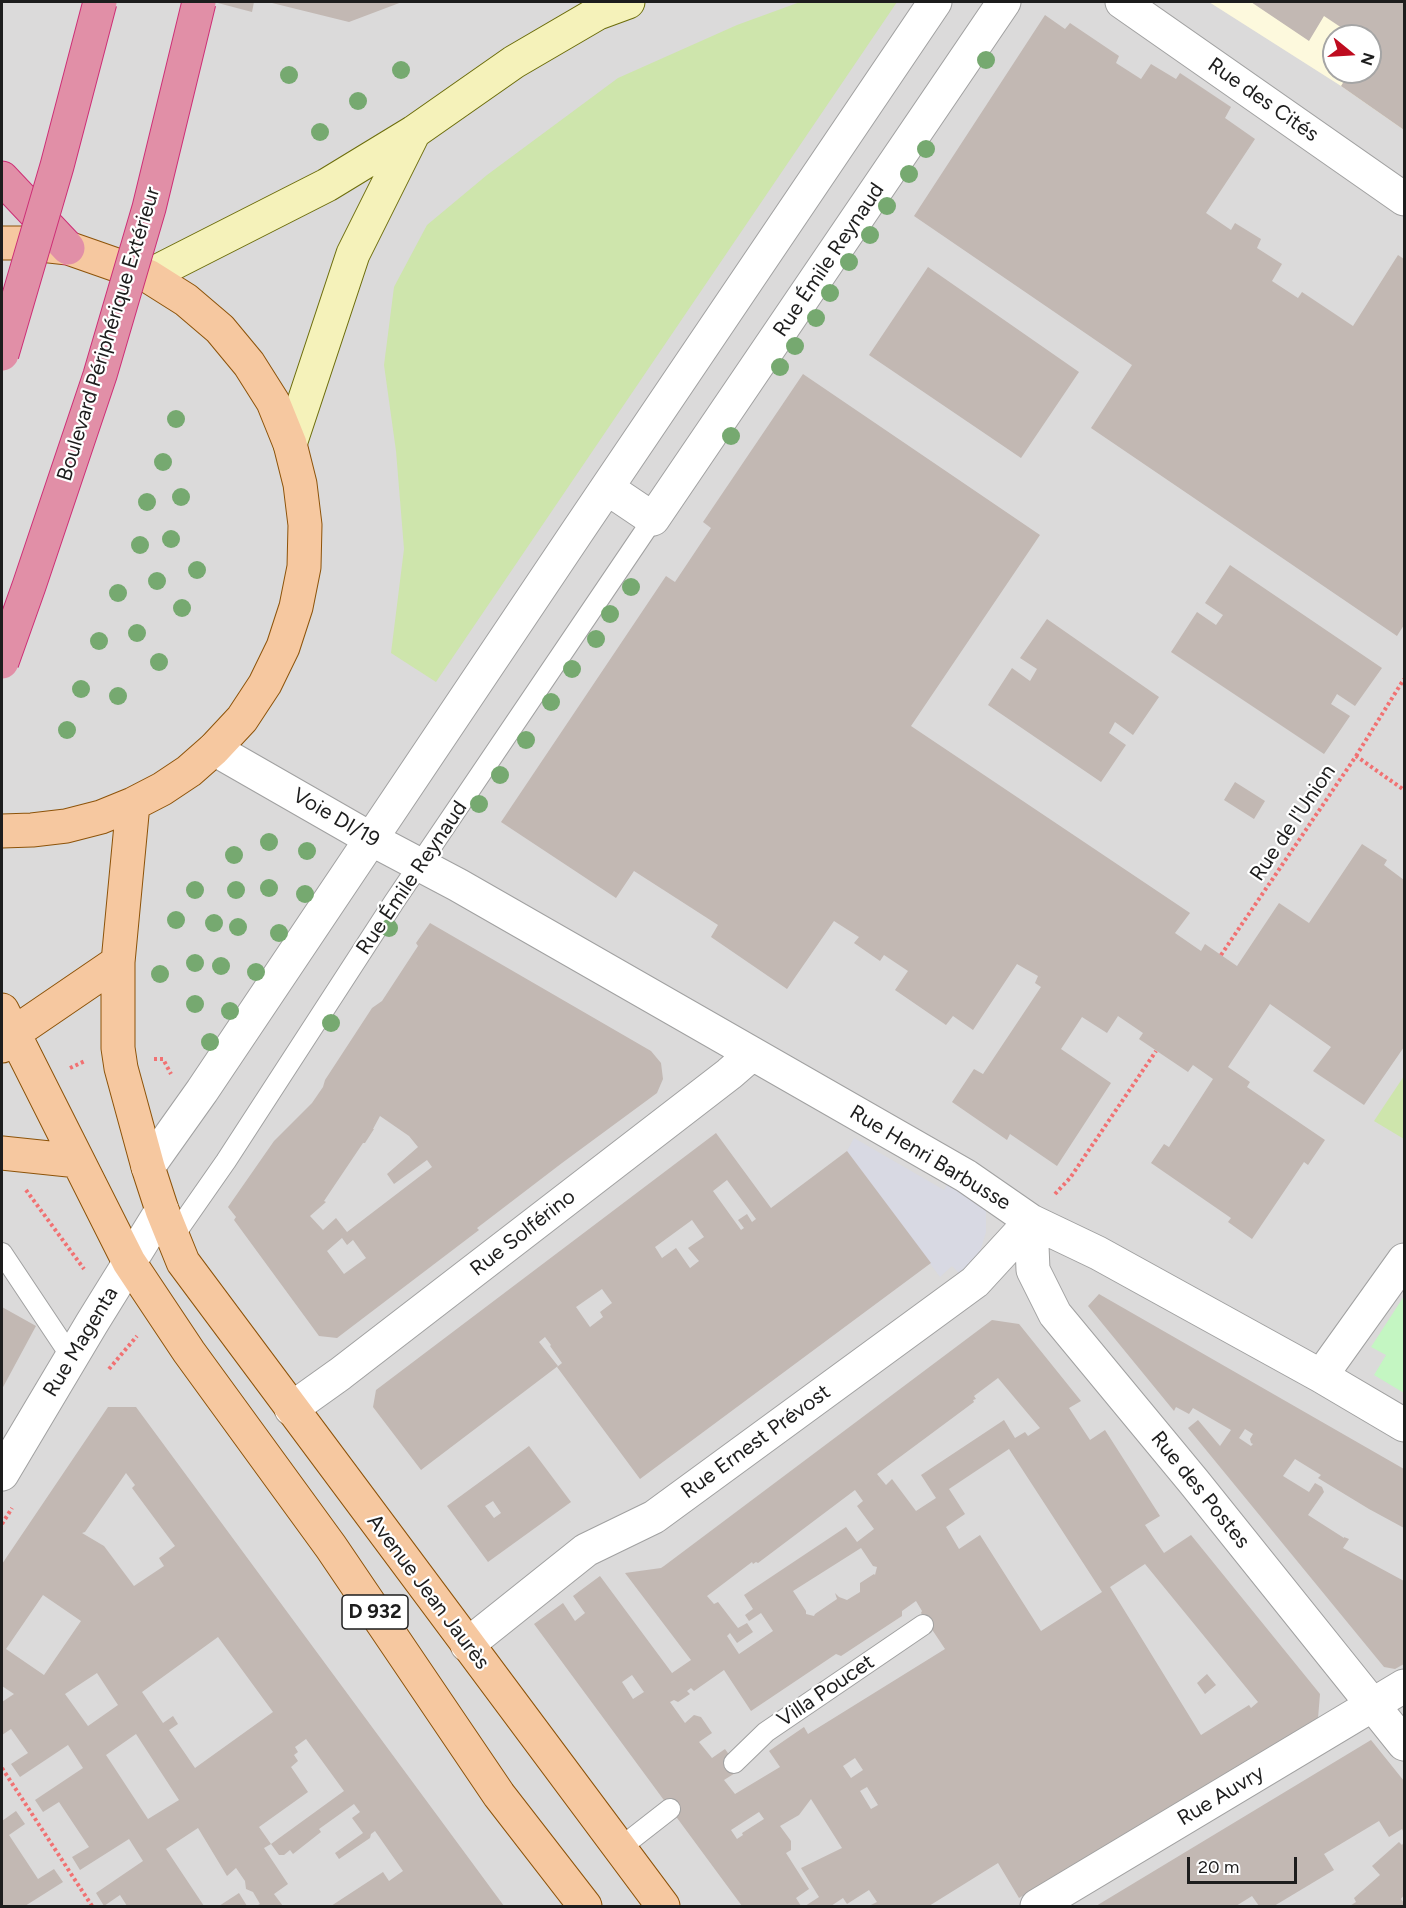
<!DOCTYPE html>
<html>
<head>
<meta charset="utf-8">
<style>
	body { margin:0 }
	#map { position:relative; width:1406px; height:1908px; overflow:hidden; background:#eee9e3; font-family:Figtree,sans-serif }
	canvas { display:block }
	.frame { position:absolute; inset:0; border:3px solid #1d1d1d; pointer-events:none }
	.north { position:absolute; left:1322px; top:24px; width:60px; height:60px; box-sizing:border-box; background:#fff; border:2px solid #a5a5a5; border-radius:50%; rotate:108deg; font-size:16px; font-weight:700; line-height:24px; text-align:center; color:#1d1d1d }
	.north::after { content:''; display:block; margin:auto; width:21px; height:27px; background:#be0c1f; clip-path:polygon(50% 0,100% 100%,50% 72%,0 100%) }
	.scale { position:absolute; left:1187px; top:1857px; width:110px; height:27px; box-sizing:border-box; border:3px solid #1d1d1d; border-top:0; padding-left:8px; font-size:18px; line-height:21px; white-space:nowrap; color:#1d1d1d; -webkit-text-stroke:4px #fff; paint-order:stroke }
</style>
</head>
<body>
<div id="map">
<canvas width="1406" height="1908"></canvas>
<div class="frame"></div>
<div class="north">N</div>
<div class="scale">20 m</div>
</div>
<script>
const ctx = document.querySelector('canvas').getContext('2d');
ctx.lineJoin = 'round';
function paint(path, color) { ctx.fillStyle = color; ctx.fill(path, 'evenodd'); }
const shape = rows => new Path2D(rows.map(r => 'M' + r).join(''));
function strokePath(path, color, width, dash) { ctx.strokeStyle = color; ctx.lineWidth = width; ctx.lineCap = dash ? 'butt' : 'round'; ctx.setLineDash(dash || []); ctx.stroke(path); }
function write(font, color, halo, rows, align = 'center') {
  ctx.font = font + ' Figtree,sans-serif'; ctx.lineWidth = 4.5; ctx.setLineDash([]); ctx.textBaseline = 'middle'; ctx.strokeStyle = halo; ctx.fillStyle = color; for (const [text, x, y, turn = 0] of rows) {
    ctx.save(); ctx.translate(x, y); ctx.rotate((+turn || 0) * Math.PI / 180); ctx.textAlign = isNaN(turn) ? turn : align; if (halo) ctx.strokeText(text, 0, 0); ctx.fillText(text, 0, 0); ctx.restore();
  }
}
paint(shape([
	[2,2,1404,2,1404,1906,2,1906],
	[1334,36,1370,36,1370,72,1334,72]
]), '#dbdada');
paint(shape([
	[1209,2,1404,2,1404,130,1341,86],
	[1334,36,1370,36,1370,72,1334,72]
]), '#fdf9dd');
paint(shape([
	[800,2,897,2,436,682,391,653,404,549,396,451,384,365,394,287,427,225,487,175,618,78,737,25],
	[1404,1076,1404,1139,1374,1121]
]), '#cee5ac');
paint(shape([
	[1404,1296,1404,1393,1374,1375,1386,1355,1371,1347]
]), '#c4f6c2');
paint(shape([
	[854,1138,944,1190,950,1179,973,1194,986,1211,986,1232,979,1255,964,1278,952,1266,940,1277,847,1151]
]), '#d8d9e3');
paint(shape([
	[214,2,254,2,252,12],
	[268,2,402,2,349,22],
	[1251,2,1404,2,1404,130,1341,86,1350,72,1370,72,1370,36,1354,36,1324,16,1309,41],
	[1045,15,1065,29,1070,23,1119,56,1116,63,1141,79,1151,64,1176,79,1180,73,1231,107,1225,118,1255,139,1206,213,1231,230,1235,223,1261,239,1257,248,1282,264,1272,281,1298,298,1302,292,1353,326,1398,255,1404,259,1404,625,1397,636,1091,428,1132,365,914,216],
	[928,267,1079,372,1021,458,869,355],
	[803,374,1040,535,911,726,1190,913,1175,933,1201,951,1205,944,1237,966,1279,903,1309,923,1362,844,1387,860,1384,865,1404,880,1404,1047,1364,1105,1313,1071,1331,1047,1270,1004,1228,1067,1250,1082,1247,1087,1325,1140,1308,1165,1304,1162,1252,1239,1228,1222,1231,1218,1151,1163,1164,1144,1169,1147,1213,1079,1193,1065,1188,1072,1139,1039,1143,1033,1118,1016,1107,1033,1082,1017,1061,1049,1111,1083,1057,1166,1010,1134,1007,1140,952,1102,974,1069,983,1074,1041,987,1035,983,1038,976,1017,964,973,1030,953,1016,946,1025,895,990,908,971,884,955,880,961,854,943,859,937,834,921,787,989,711,937,718,925,634,871,616,898,501,822,666,576,675,582,711,528,703,522],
	[1230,565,1382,668,1355,706,1337,694,1331,704,1350,716,1324,754,1171,652,1197,612,1216,625,1223,615,1205,603],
	[1047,619,1159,697,1133,735,1115,722,1109,733,1126,745,1101,782,988,705,1012,668,1030,681,1037,669,1020,658],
	[1235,782,1265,801,1254,819,1224,800],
	[430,923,651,1051,661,1063,663,1079,657,1093,562,1163,477,1228,479,1230,337,1338,319,1336,234,1220,236,1217,228,1207,274,1141,312,1103,323,1087,325,1080,372,1008,382,1001,418,946,416,943],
	[380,1116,409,1136,418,1147,387,1174,394,1184,427,1160,432,1167,347,1232,336,1218,323,1230,310,1216,326,1202,324,1201,363,1143,365,1143,374,1129,373,1129],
	[342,1238,347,1245,353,1240,366,1258,344,1274,327,1251],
	[716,1133,771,1208,847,1151,931,1263,640,1479,557,1367,562,1363,550,1346,551,1345,545,1337,539,1342,558,1366,421,1470,373,1407,376,1390],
	[727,1180,756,1219,752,1222,747,1214,738,1220,744,1228,741,1230,713,1191],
	[692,1220,704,1237,688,1248,699,1261,690,1268,676,1248,662,1258,655,1247],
	[602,1289,612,1303,600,1312,603,1317,590,1327,576,1307],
	[1099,1294,1404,1469,1404,1528,1369,1509,1318,1478,1321,1475,1295,1459,1283,1476,1309,1492,1315,1483,1322,1487,1324,1492,1308,1515,1344,1538,1344,1537,1349,1539,1343,1548,1404,1581,1404,1664,1395,1669,1384,1667,1188,1428,1198,1420,1220,1446,1231,1430,1193,1408,1189,1414,1176,1407,1174,1411,1088,1306],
	[1245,1429,1253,1434,1250,1439,1251,1443,1253,1444,1251,1446,1239,1438],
	[2,1307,36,1326,2,1389],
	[992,1320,1019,1324,1081,1401,1069,1408,1090,1440,1105,1430,1160,1516,1145,1525,1164,1553,1191,1535,1320,1694,1318,1718,1019,1898,998,1863,929,1906,869,1906,877,1902,869,1890,847,1904,843,1898,831,1906,805,1906,819,1897,801,1868,842,1848,811,1799,799,1815,780,1826,791,1841,791,1850,786,1853,809,1889,796,1898,801,1906,742,1906,534,1624,563,1603,575,1621,585,1613,573,1596,600,1576,672,1673,691,1660,625,1573,661,1568,664,1566],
	[998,1378,1040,1428,1028,1436,1025,1432,1015,1438,1004,1420,921,1475,936,1498,916,1511,892,1479,886,1485,877,1474,974,1402,973,1400,976,1399,974,1396],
	[1009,1449,1102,1592,1041,1631,980,1535,959,1549,946,1527,965,1514,949,1489],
	[855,1490,863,1501,857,1506,874,1529,857,1542,846,1527,744,1595,753,1609,745,1615,749,1621,761,1613,773,1631,739,1654,727,1636,730,1633,737,1643,753,1632,747,1623,738,1628,718,1602,714,1604,707,1596,752,1562,753,1564,756,1562,758,1563],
	[861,1548,873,1566,877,1567,875,1575,874,1574,860,1583,860,1592,847,1600,839,1597,835,1593,837,1599,815,1614,814,1616,806,1614,806,1611,793,1591],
	[1145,1564,1258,1702,1251,1708,1249,1705,1201,1735,1110,1587],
	[916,1601,922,1611,921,1613,945,1649,808,1734,804,1727,769,1751,780,1767,735,1794,724,1780,740,1770,725,1749,712,1758,699,1742,712,1733,701,1717,694,1715,685,1723,670,1702,674,1700,678,1702,690,1694,687,1691,691,1688,694,1691,724,1670,751,1711,836,1654,841,1656,902,1616,902,1611],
	[632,1675,644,1692,633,1699,622,1682],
	[855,1758,863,1770,851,1778,843,1766],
	[867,1787,878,1805,871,1809,860,1791],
	[759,1812,764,1819,742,1833,743,1835,737,1839,731,1830],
	[108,1407,136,1407,504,1906,331,1906,383,1872,389,1881,403,1871,375,1831,371,1834,370,1838,339,1859,335,1853,363,1833,352,1818,360,1812,354,1804,319,1829,321,1832,293,1854,290,1850,284,1855,279,1855,271,1844,344,1791,306,1739,295,1747,298,1752,294,1755,298,1761,291,1767,308,1792,259,1827,271,1844,264,1848,288,1884,274,1894,283,1906,256,1906,260,1904,253,1892,246,1889,245,1881,236,1868,227,1876,198,1828,166,1849,204,1906,127,1906,120,1895,104,1906,96,1893,143,1861,129,1839,80,1870,72,1857,89,1847,59,1802,43,1812,35,1800,83,1768,68,1745,20,1777,11,1764,28,1753,11,1729,2,1735,2,1702,14,1694,2,1686,2,1564],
	[126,1473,135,1485,132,1488,175,1546,159,1558,164,1566,134,1586,104,1546,82,1533,85,1532],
	[43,1595,81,1621,44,1675,6,1649],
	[218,1637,273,1712,195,1768,169,1730,178,1724,173,1716,163,1723,142,1692],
	[97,1673,118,1705,88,1726,65,1694],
	[136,1734,179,1800,148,1819,106,1755],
	[529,1446,571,1502,488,1562,447,1506],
	[493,1501,501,1513,494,1518,485,1506],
	[1207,1674,1216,1685,1205,1694,1197,1683],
	[1371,1740,1404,1781,1404,1833,1402,1829,1389,1837,1379,1821,1324,1854,1334,1870,1274,1906,1259,1906,1252,1896,1236,1906,1096,1906],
	[16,1811,25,1824,9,1835,38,1879,54,1869,63,1882,25,1906,2,1906,2,1821],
	[1399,1842,1402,1845,1404,1842,1404,1895,1401,1899,1404,1903,1404,1906,1350,1906,1356,1902,1354,1898,1380,1875,1372,1866],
	[239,1893,247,1906,219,1906]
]), '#c2b8b3');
const lane = shape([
	[173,1237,226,1161,394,902,653,519],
	[2,1253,72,1358],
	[734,1763,766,1732,923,1625],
	[620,1848,670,1809]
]);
const street = shape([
	[1122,2,1404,199],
	[607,488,653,519,1004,2],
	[214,749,371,839,458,885,966,1176,1031,1221,1098,1253,1321,1376,1404,1425],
	[148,1167,202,1091,577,532,935,2],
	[1031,1221,1033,1270,1055,1314,1194,1482,1404,1744],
	[1321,1376,1404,1260],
	[291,1409,340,1374,729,1074,752,1054],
	[2,1474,92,1323,162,1210],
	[467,1645,586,1550,654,1517,975,1282,1031,1221],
	[1037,1906,1404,1686]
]);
const secondary = shape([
	[148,276,327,185,414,132,514,62,598,13,628,2],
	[290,444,353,254,414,132]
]);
const primary = shape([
	[2,243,22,243,68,248,148,276,186,300,220,329,249,364,273,402,290,444,300,484,305,525,304,567,296,607,283,647,265,684,242,719,214,749,189,771,162,789,133,804,101,817,66,826,32,830,2,831],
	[133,804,118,962,118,1048,121,1068,148,1167,162,1210,183,1262,663,1906],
	[2,1010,129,1262,189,1352,331,1547,499,1795,585,1906],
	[2,1046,14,1033,118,962],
	[2,1153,78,1161]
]);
const highway = shape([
	[2,178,68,248]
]);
strokePath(lane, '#a1a1a1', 22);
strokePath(street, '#a1a1a1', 35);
strokePath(secondary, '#6c6d0b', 35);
strokePath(primary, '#8d5309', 35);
strokePath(highway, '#cd2f76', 35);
strokePath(shape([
	[1356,756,1404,679],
	[1221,955,1356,756,1404,790],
	[154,1059,163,1059,171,1074],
	[70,1068,85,1061],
	[26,1190,84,1269],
	[1055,1194,1070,1178,1156,1051],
	[109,1369,137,1336],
	[2,1524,12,1508],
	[2,1768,92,1906]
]), '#f17172', 4, [3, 3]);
strokePath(lane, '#fff', 20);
strokePath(street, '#fff', 33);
strokePath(secondary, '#f5f2ba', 33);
strokePath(primary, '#f6c8a0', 33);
strokePath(highway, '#e18fa7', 33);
const highwayBridge = shape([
	[2,354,57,166,100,2],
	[2,662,29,586,100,375,149,208,199,2]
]);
strokePath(highwayBridge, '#cd2f76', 35, []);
strokePath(highwayBridge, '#e18fa7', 33);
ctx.fillStyle = '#76a970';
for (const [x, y] of [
	[986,60],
	[401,70],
	[289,75],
	[358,101],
	[320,132],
	[926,149],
	[909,174],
	[887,206],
	[870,235],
	[849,262],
	[830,293],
	[816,318],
	[795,346],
	[780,367],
	[176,419],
	[731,436],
	[163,462],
	[181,497],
	[147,502],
	[171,539],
	[140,545],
	[197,570],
	[157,581],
	[631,587],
	[118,593],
	[182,608],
	[610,614],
	[137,633],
	[596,639],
	[99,641],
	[159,662],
	[572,669],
	[81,689],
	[118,696],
	[551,702],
	[67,730],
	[526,740],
	[500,775],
	[479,804],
	[269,842],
	[307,851],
	[234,855],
	[269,888],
	[195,890],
	[236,890],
	[305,894],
	[176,920],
	[214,923],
	[238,927],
	[389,928],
	[279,933],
	[195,963],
	[221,966],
	[256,972],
	[160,974],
	[195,1004],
	[230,1011],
	[331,1023],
	[210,1042]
]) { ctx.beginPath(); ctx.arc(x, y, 9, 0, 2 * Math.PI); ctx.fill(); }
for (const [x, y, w] of [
	[375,1612,66]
]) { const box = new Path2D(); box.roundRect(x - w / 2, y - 17, w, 34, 4.5); ctx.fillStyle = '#fff'; ctx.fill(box); strokePath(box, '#1d1d1d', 1.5); }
write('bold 20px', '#1d1d1d', null, [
	["D 932",375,1612]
]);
write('21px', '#1d1d1d', '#fff', [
	["Rue des Cités",1263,100,35],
	["Rue Émile Reynaud",829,260,-56],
	["Boulevard Périphérique Extérieur",109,334,-73],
	["Voie DI/19",336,818,30],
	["Rue de l'Union",1293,823,-56],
	["Rue Émile Reynaud",412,878,-56],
	["Rue Henri Barbusse",930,1158,31],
	["Rue Solférino",523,1233,-38],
	["Rue Magenta",81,1342,-59],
	["Rue Ernest Prévost",756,1442,-36],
	["Rue des Postes",1200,1490,51],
	["Avenue Jean Jaurès",428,1592,53],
	["Villa Poucet",826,1691,-34],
	["Rue Auvry",1221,1796,-31]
]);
</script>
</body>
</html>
